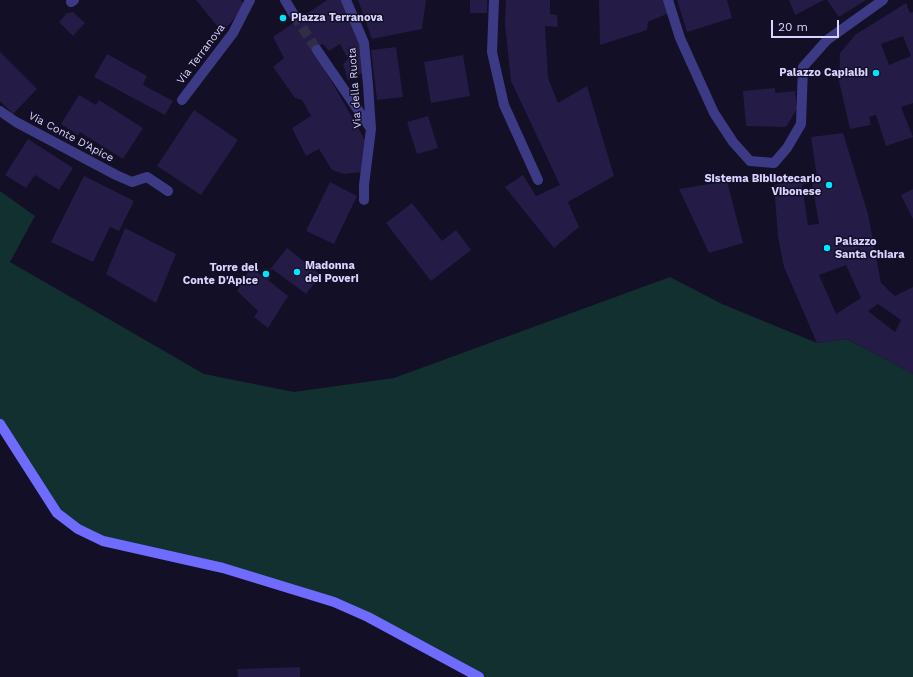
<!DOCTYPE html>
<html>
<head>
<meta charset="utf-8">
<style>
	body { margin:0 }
	#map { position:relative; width:913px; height:677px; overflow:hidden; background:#130f26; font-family:"Work Sans",sans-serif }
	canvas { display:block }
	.scale { position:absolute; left:771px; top:20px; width:68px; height:18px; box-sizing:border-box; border:2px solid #d9d4ff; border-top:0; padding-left:5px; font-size:12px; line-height:14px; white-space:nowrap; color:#d9d4ff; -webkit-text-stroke:3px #130f26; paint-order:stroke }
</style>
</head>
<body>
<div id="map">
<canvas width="913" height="677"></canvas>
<div class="scale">20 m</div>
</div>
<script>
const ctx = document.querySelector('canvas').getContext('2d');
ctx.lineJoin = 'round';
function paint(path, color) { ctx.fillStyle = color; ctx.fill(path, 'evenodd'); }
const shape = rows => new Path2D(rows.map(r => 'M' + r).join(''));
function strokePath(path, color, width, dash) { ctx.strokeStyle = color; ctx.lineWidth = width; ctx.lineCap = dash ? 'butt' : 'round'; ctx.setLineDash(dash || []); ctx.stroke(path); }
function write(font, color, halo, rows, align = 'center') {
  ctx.font = font + ' "Work Sans",sans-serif'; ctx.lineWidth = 3; ctx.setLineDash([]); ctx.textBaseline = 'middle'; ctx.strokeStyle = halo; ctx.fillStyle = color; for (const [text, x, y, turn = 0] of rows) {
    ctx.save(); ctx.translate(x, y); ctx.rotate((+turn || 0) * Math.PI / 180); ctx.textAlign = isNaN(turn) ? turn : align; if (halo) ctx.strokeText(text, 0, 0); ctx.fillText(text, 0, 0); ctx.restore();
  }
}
paint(shape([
	[0,191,35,216,10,262,204,374,294,392,394,378,670,277,722,304,817,343,847,339,913,374,913,677,479,677,334,602,103,541,57,513,0,424]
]), '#12302f');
paint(shape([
	[196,0,241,0,245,7,222,32],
	[327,0,342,0,360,43,363,73,348,80,343,64,348,59,340,44,329,51,323,44,313,49,365,140,362,172,344,174,332,170,319,149,306,156,292,128,311,116,302,100,295,98,273,67,284,58,273,37],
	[358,0,426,0,422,29,372,39],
	[470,0,487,0,487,13,470,13],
	[506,0,550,0,550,14,557,15,558,27,545,26,548,78,558,103,587,86,614,176,568,202,579,227,554,248,505,187,523,175,536,196,560,185,511,81,505,24],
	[599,0,665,0,669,13,648,22,647,30,600,45],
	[677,0,727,0,732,18,687,32],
	[789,0,824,0,795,15],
	[827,0,866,0,839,17],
	[906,3,910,13,913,12,913,103,901,107,913,137,886,146,876,115,869,117,871,125,850,129,839,81,840,53,855,35],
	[903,36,911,56,889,65,881,44],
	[73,12,85,23,73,36,59,22,67,13],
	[396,47,403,97,377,100,371,50],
	[0,52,37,89,13,114,0,101],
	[107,54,147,76,143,85,173,101,165,115,94,77],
	[463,55,470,96,431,103,424,62],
	[775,88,775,93,795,91,797,109,786,127,746,126,743,91],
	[79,95,96,105,99,100,143,128,123,159,80,132,78,135,61,124],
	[194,110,238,140,201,195,157,166],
	[428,116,438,148,417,154,407,122],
	[843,133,868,214,881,283,895,296,913,287,913,374,847,339,817,343,784,267,778,237,774,185,817,177,811,137],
	[812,183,819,224,808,225,802,185],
	[846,265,861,298,836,314,819,275],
	[878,304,901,320,895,332,868,311],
	[28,139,73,168,59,190,35,175,26,188,5,175],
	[84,176,134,201,119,231,110,227,93,262,51,242],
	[727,181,743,243,709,253,679,189],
	[330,182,357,196,334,244,306,231],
	[913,189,913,219,901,195],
	[412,203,442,241,456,230,471,250,431,281,386,223],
	[125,228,176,254,156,303,106,274],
	[287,248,321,275,306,294,272,269,269,273,271,278,268,280,288,296,268,328,254,317,258,311,237,291,251,267,262,276,264,271,268,272],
	[300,667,300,677,238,677,237,669]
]), '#241b47');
strokePath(shape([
	[294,15,317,50]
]), '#312d47', 10, [10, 5]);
strokePath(shape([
	[285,0,294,15],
	[346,0,364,43,368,85,371,129,364,185,364,200],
	[494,0,492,52,504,105,538,180],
	[668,0,680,38,714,113,733,142,750,161,774,163,787,148,801,124,803,67,827,40,883,0],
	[71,2,74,0],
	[317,50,371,129],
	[182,100,233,33,250,0],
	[0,111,16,122,116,175,132,182,147,177,168,191]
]), '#3d3a85', 10);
strokePath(shape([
	[0,424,57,513,78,529,103,541,223,568,334,602,368,617,479,677]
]), '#6f6bff', 10);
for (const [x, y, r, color] of [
	[283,18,4,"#00e5ff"],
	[876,73,4,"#00e5ff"],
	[829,185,4,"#00e5ff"],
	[827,248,4,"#00e5ff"],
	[297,272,4,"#00e5ff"],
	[266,274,4,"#00e5ff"]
]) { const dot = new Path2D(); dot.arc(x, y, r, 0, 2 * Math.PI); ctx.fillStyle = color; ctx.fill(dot); strokePath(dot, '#130f26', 1.5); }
write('bold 11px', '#d9d4ff', '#130f26', [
	["Piazza Terranova",291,18],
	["Palazzo Capialbi",868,73,"right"],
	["Sistema Bibliotecario",821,179,"right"],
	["Vibonese",821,192,"right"],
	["Palazzo",835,242],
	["Santa Chiara",835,255],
	["Madonna",305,266],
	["dei Poveri",305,279],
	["Torre del",258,268,"right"],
	["Conte D'Apice",258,281,"right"]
], 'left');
write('11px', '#d9d4ff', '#130f26', [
	["Via Terranova",201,54,-53],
	["Via della Ruota",355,88,-94],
	["Via Conte D'Apice",71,137,28]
]);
</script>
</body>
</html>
